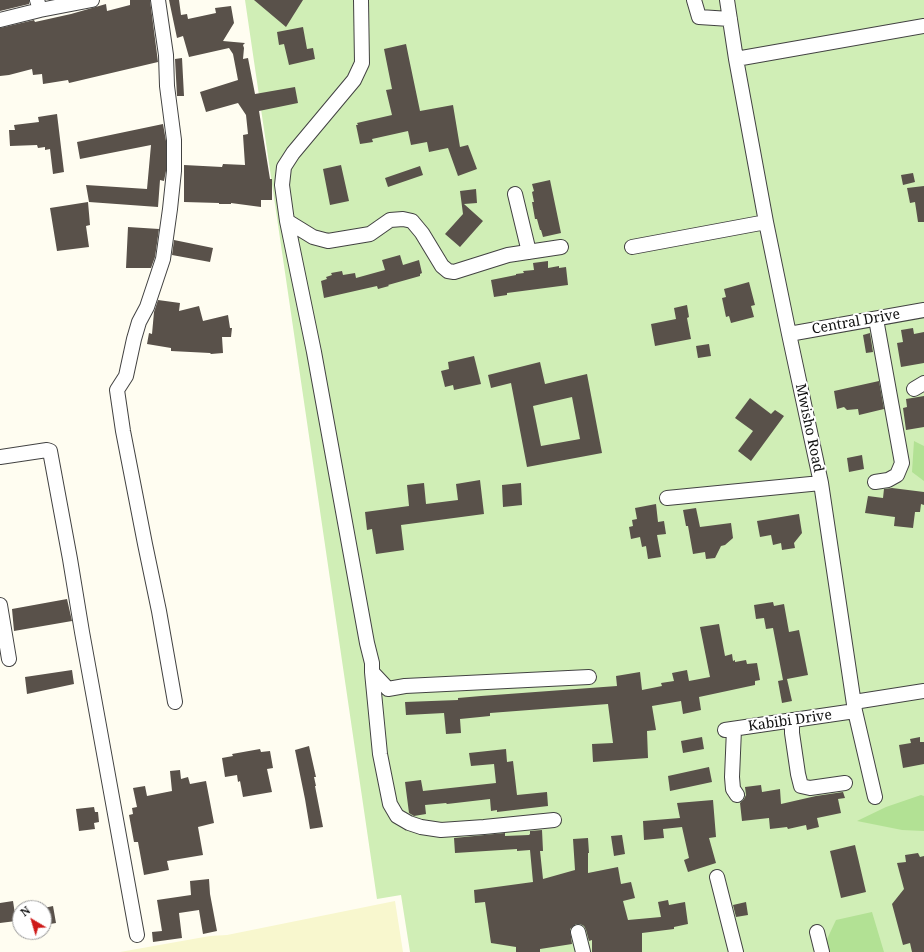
<!DOCTYPE html>
<html>
<head>
<meta charset="utf-8">
<style>
	body { margin:0 }
	#map { position:relative; width:924px; height:952px; overflow:hidden; background:#fffdf1; font-family:"Noto Serif",serif }
	canvas { display:block }
	.north { position:absolute; left:12px; top:900px; width:40px; height:40px; box-sizing:border-box; background:#fff; border:1px solid #9f9f9f; border-radius:50%; rotate:322deg; font-size:11px; font-weight:700; line-height:16px; text-align:center; color:#0f0f0f }
	.north::after { content:''; display:block; margin:auto; width:14px; height:18px; background:#ce1918; clip-path:polygon(50% 0,100% 100%,50% 72%,0 100%) }
</style>
</head>
<body>
<div id="map">
<canvas width="924" height="952"></canvas>
<div class="north">N</div>
</div>
<script>
const ctx = document.querySelector('canvas').getContext('2d');
ctx.lineJoin = 'round';
function paint(path, color) { ctx.fillStyle = color; ctx.fill(path, 'evenodd'); }
const shape = rows => new Path2D(rows.map(r => 'M' + r).join(''));
function strokePath(path, color, width, dash) { ctx.strokeStyle = color; ctx.lineWidth = width; ctx.lineCap = dash ? 'butt' : 'round'; ctx.setLineDash(dash || []); ctx.stroke(path); }
function write(font, color, halo, rows, align = 'center') {
  ctx.font = font + ' "Noto Serif",serif'; ctx.lineWidth = 4; ctx.setLineDash([]); ctx.textBaseline = 'middle'; ctx.strokeStyle = halo; ctx.fillStyle = color; for (const [text, x, y, turn = 0] of rows) {
    ctx.save(); ctx.translate(x, y); ctx.rotate((+turn || 0) * Math.PI / 180); ctx.textAlign = isNaN(turn) ? turn : align; if (halo) ctx.strokeText(text, 0, 0); ctx.fillText(text, 0, 0); ctx.restore();
  }
}
paint(shape([
	[395,901,403,952,120,952,210,936,227,935]
]), '#f8f7ce');
paint(shape([
	[245,0,924,0,924,952,410,952,401,895,377,899]
]), '#d0eeb6');
paint(shape([
	[914,441,924,446,924,481,912,472],
	[921,795,924,796,924,831,902,830,857,821,886,807],
	[872,912,884,952,821,952,836,920]
]), '#b2e194');
paint(shape([
	[0,0,29,0,29,4,0,11],
	[130,0,150,0,158,62,69,83,68,80,43,84,42,74,33,75,32,69,9,75,0,76,0,28,34,20,35,22,71,14,106,4,107,11,130,5],
	[169,0,179,0,181,15,187,14,188,19,216,13,215,8,231,6,234,23,223,41,245,43,243,45,244,48,243,59,248,58,255,94,295,87,298,103,259,111,270,179,272,179,272,200,261,200,261,207,231,203,231,204,219,204,219,203,184,202,184,165,222,167,223,164,245,165,243,135,248,134,246,115,238,103,206,112,200,92,238,80,233,54,229,48,189,57,183,36,177,38],
	[254,0,303,0,286,27],
	[303,27,307,49,313,48,315,59,289,65,284,44,279,45,277,32],
	[406,44,420,111,453,105,460,147,468,145,477,169,458,176,448,148,429,152,427,142,411,145,408,131,372,139,373,142,360,144,356,125,358,125,357,123,392,115,386,90,392,89,384,49],
	[182,58,184,96,177,96,175,59],
	[57,114,64,172,53,174,50,149,45,150,45,147,38,148,37,145,10,146,9,130,15,130,14,125,39,122,38,117],
	[163,124,166,141,166,171,164,181,160,180,158,207,89,202,86,185,147,189,151,145,80,159,77,142],
	[341,165,349,201,330,205,323,169],
	[420,166,423,175,388,187,385,178],
	[913,173,915,182,903,185,901,175],
	[550,180,561,233,543,237,541,230,540,230,537,219,535,219,532,202,534,202,532,192,534,191,532,184],
	[924,186,924,222,918,222,915,202,910,203,907,188],
	[476,189,477,203,464,204,483,221,460,247,445,234,463,214,460,191],
	[88,202,90,225,86,226,89,247,57,251,50,208],
	[128,227,159,229,155,257,151,268,126,268],
	[174,240,213,248,210,262,172,255],
	[400,255,403,265,419,260,422,273,420,274,420,276,388,285,389,286,378,289,377,286,324,298,321,281,327,279,326,277,332,275,331,273,342,271,343,275,355,273,356,278,385,270,382,260],
	[548,261,548,268,559,266,559,268,566,267,568,285,507,293,507,295,494,297,491,280,516,275,516,274,524,273,523,271,534,270,533,263],
	[749,282,755,305,751,306,754,317,731,323,729,316,726,317,722,298,726,297,724,289],
	[158,300,180,303,179,311,199,306,203,321,228,315,230,328,232,328,231,337,222,337,223,353,211,354,210,353,171,351,171,348,147,344,149,333,152,334,154,312],
	[687,305,689,317,687,318,691,339,655,346,651,324,676,319,674,308],
	[913,328,914,334,924,332,924,363,901,367,897,343,903,342,901,330],
	[870,333,873,352,866,353,863,335],
	[709,344,711,356,698,358,696,346],
	[474,356,481,384,454,390,453,385,445,387,441,371,449,369,448,362],
	[540,362,545,384,587,374,602,453,527,467,511,383,491,388,488,375],
	[572,397,580,439,541,446,533,406],
	[879,381,884,409,859,415,858,409,847,410,844,407,837,409,834,391],
	[924,396,924,427,906,430,903,408,907,407,906,399],
	[750,398,771,414,775,410,784,416,751,461,738,451,753,431,735,418],
	[862,455,864,469,849,472,847,458],
	[480,480,484,514,401,525,404,550,376,554,372,529,367,530,365,512,409,506,407,485,424,483,426,504,458,500,456,484],
	[521,483,522,505,503,507,502,485],
	[892,488,924,492,924,505,921,504,920,512,915,512,913,528,894,526,895,517,865,513,868,496,883,498,884,489],
	[656,504,658,522,664,521,666,534,657,535,661,557,648,559,646,546,642,547,640,537,631,539,629,527,633,526,632,520,637,519,635,508],
	[696,508,700,527,731,523,733,538,725,545,721,546,715,558,706,559,705,552,693,554,688,526,686,526,683,510],
	[799,514,802,533,794,543,795,548,782,550,781,543,773,545,771,535,760,537,757,521],
	[67,599,72,621,14,631,12,609],
	[773,602,774,606,784,604,789,632,799,630,808,675,787,679,792,701,782,703,778,681,783,680,773,628,766,629,764,618,756,619,754,605],
	[719,624,725,656,732,654,733,661,735,660,735,662,746,660,747,664,757,663,760,680,755,681,755,685,699,697,701,710,683,714,681,701,652,706,656,730,647,731,648,758,593,762,592,744,613,743,608,704,490,713,490,716,460,719,461,733,446,734,444,713,406,715,405,702,458,700,458,698,481,696,617,686,616,676,640,672,642,690,662,686,661,683,674,681,672,673,687,670,689,681,710,677,700,627],
	[72,670,74,684,27,694,25,677],
	[702,737,704,749,683,753,681,741],
	[920,737,920,742,924,742,924,764,903,768,899,745,911,743,910,739],
	[309,746,316,777,314,777,316,786,315,786,323,827,310,829,305,799,295,750],
	[260,749,261,752,270,751,273,768,267,769,272,792,243,797,240,781,238,782,237,775,225,777,222,758,233,756,232,754],
	[506,749,507,762,513,761,517,795,547,792,548,806,497,812,497,810,491,811,490,799,447,804,446,803,425,805,426,814,414,816,409,813,405,782,421,780,423,791,496,783,494,764,471,766,469,753],
	[709,767,712,782,670,791,668,776],
	[180,770,181,779,188,777,190,784,206,781,214,823,198,827,203,855,167,861,169,870,144,875,138,842,134,842,129,815,133,814,132,808,137,807,133,788,145,786,147,796,172,791,170,771],
	[761,785,762,792,780,789,781,804,816,796,843,792,845,798,838,799,841,813,817,818,819,827,807,830,806,825,788,829,787,827,770,829,769,818,742,821,740,803,744,799,746,795,745,787],
	[713,800,716,837,709,838,716,863,688,872,684,860,689,858,682,827,663,829,664,838,644,840,643,821,680,818,677,803],
	[94,807,95,812,98,812,99,822,94,823,95,829,79,831,76,809],
	[542,830,543,851,540,851,543,879,575,870,573,839,588,838,589,853,588,853,588,873,618,867,621,884,631,882,635,898,623,901,628,920,661,917,658,902,668,900,669,905,685,902,688,924,674,927,674,929,642,933,642,952,592,952,592,940,589,941,586,930,584,926,580,924,576,924,570,929,572,944,540,949,540,952,516,952,516,947,491,943,485,902,475,903,474,890,533,882,530,850,517,851,517,849,455,853,454,838,505,833,505,836,529,835,530,834,530,831],
	[622,835,625,854,614,856,611,836],
	[855,845,866,892,841,898,830,851],
	[918,853,920,857,924,856,924,952,912,952,910,943,903,945,892,904,904,889,897,863,906,862,905,855],
	[209,879,210,894,217,931,203,934,199,910,179,913,182,938,153,942,152,932,162,931,157,900,191,895,190,881],
	[13,901,16,921,0,923,0,903],
	[746,902,748,915,736,917,733,905],
	[53,906,56,923,44,925,44,908]
]), '#59514a');
const minor = shape([
	[37,0,40,10,92,0],
	[158,0,166,55,167,86,174,140,174,171,170,209,163,259,147,307,139,322,134,339,126,376,117,390,123,431,145,544,159,611,175,702],
	[361,0,362,63,354,80,293,153,284,167,282,185,287,221,314,352,367,643,372,663,372,672,388,689,405,686,589,677],
	[694,0,699,17,730,19],
	[727,0,736,59,924,26],
	[0,20,40,10],
	[736,59,766,222,789,334,821,483,855,711,875,797],
	[515,194,529,252],
	[287,221,313,237,328,241,370,234,390,220,403,219,412,221,422,233,442,266,448,271,454,272,508,255,561,247],
	[632,247,766,222],
	[789,334,924,310],
	[914,389,924,383],
	[0,457,47,450,50,451,70,559,82,632,137,935],
	[875,482,888,480,897,475,902,463,876,319],
	[667,498,821,483],
	[0,605,9,659],
	[372,672,380,754,390,804,397,816,409,823,421,827,441,830,484,827,554,820],
	[854,702,924,691],
	[792,720,792,733,798,774,801,786,810,788,845,783],
	[734,729,732,777,733,789,737,795],
	[725,730,855,711],
	[717,877,736,952],
	[578,932,583,952],
	[817,932,822,952]
]);
strokePath(minor, '#424242', 16);
strokePath(minor, '#fff', 14);
write('14px', '#0f0f0f', '#fff', [
	["Central Drive",856,322,-10],
	["Mwisho Road",809,428,78],
	["Kabibi Drive",790,721,-8]
]);
</script>
</body>
</html>
